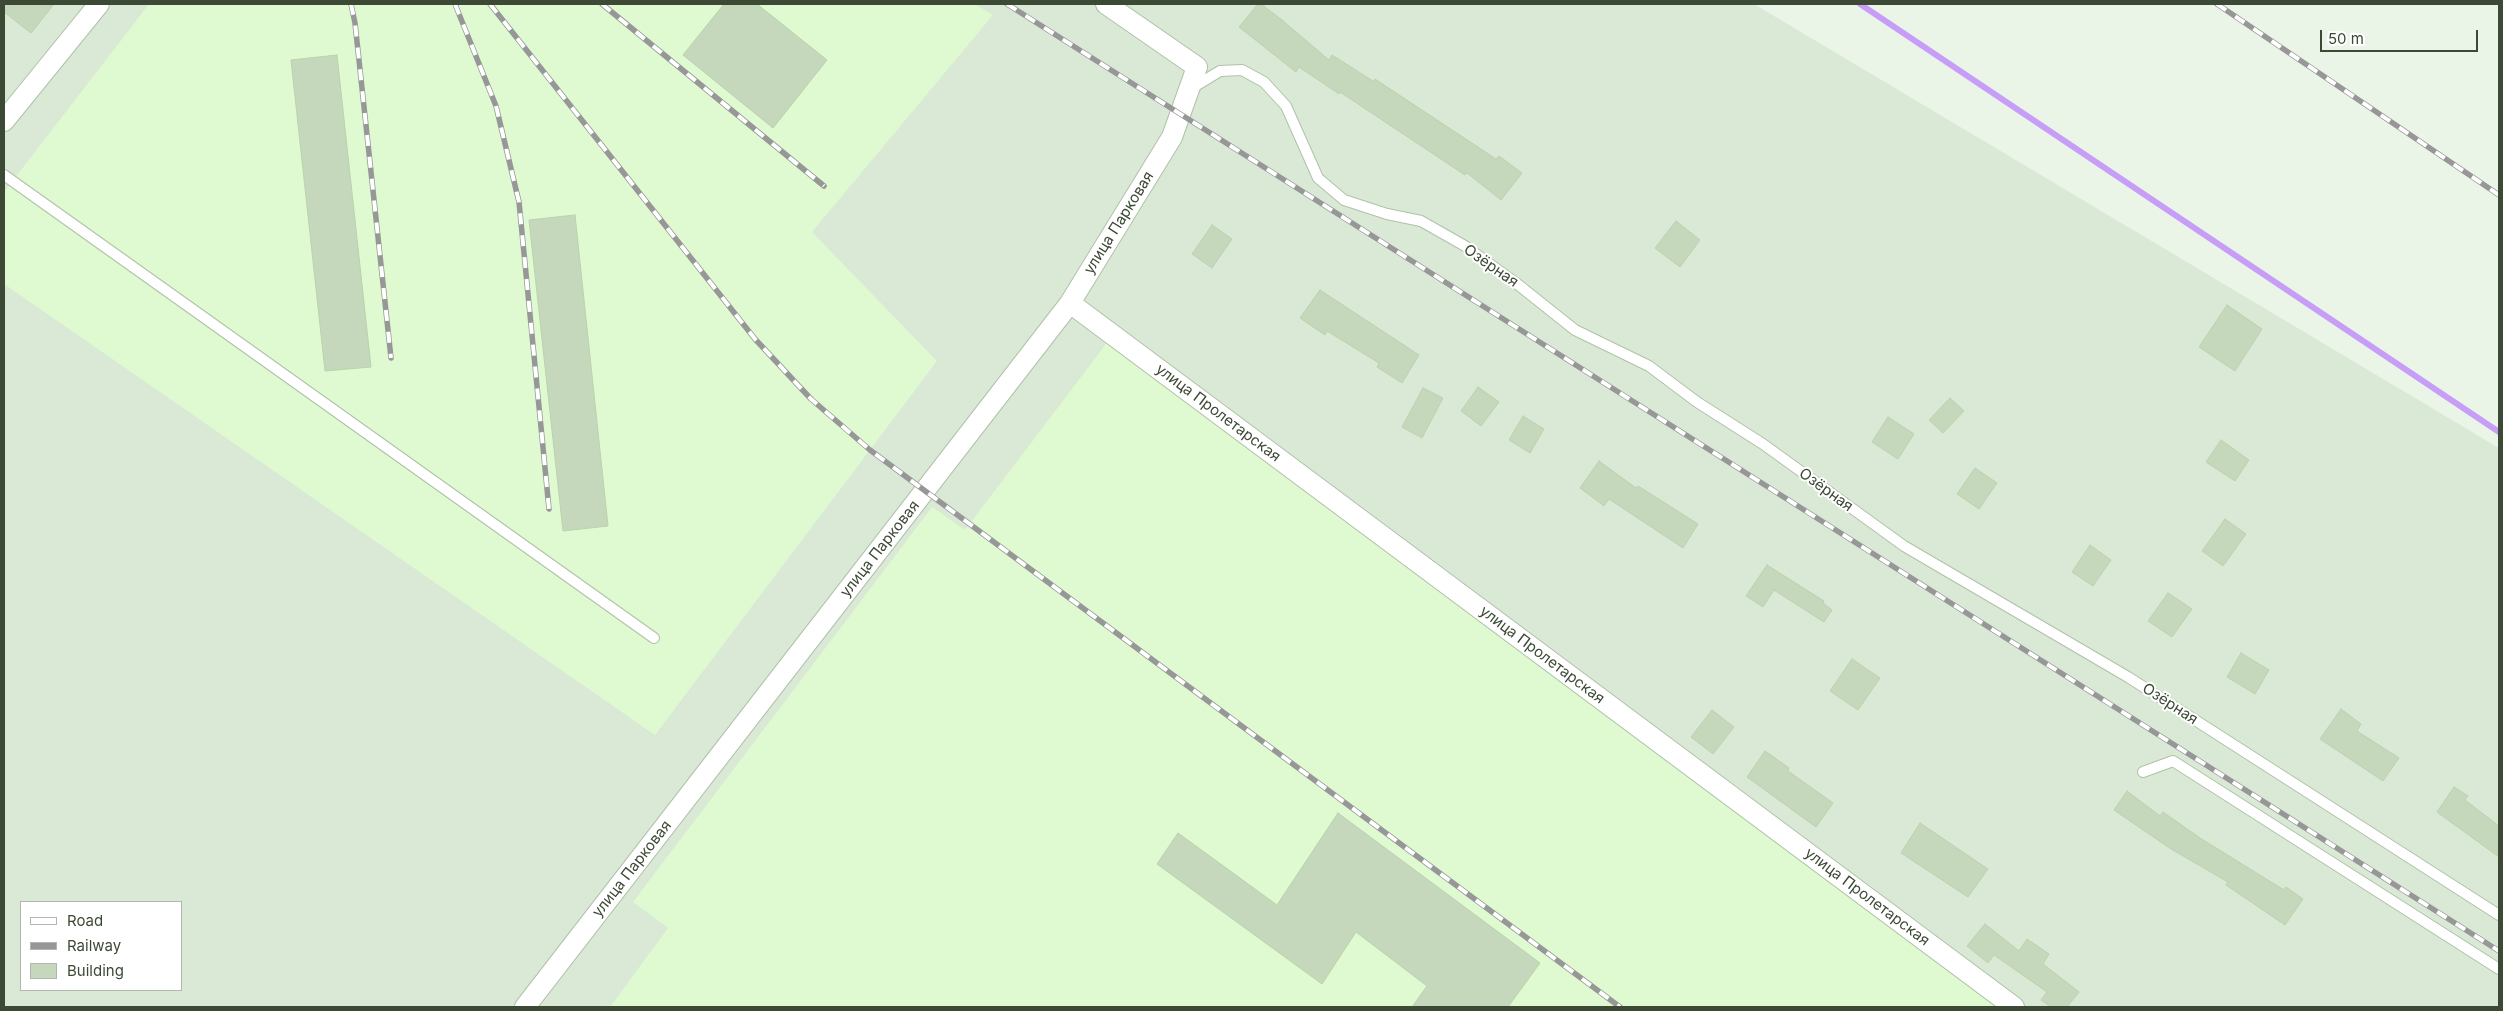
<!DOCTYPE html>
<html>
<head>
<meta charset="utf-8">
<style>
	body { margin:0 }
	#map { position:relative; width:2503px; height:1011px; overflow:hidden; background:#ebf5e7; font-family:Inter,sans-serif }
	canvas { display:block }
	.frame { position:absolute; inset:0; border:5px solid #3c4935; pointer-events:none }
	.legend { position:absolute; left:20px; top:901px; width:162px; height:90px; box-sizing:border-box; background:#fff; border:1px solid #b1b6ae; margin:0; padding:6px 9px; list-style:none; font-size:15px; color:#3c4935 }
	.legend li { display:flex; align-items:center; gap:10px; height:25px }
	.legend b { width:25px; border:1px solid #b1b6ae }
	.scale { position:absolute; left:2320px; top:30px; width:158px; height:22px; box-sizing:border-box; border:2px solid #3c4935; border-top:0; padding-left:6px; font-size:15px; line-height:18px; white-space:nowrap; color:#3c4935; -webkit-text-stroke:4px #fff; paint-order:stroke }
</style>
</head>
<body>
<div id="map">
<canvas width="2503" height="1011"></canvas>
<div class="frame"></div>
<ul class="legend">
<li><b style="height:6px;background:#fff"></b>Road</li>
<li><b style="height:6px;background:#979797"></b>Railway</li>
<li><b style="height:14px;background:#c5d8bb"></b>Building</li>
</ul>
<div class="scale">50 m</div>
</div>
<script>
const ctx = document.querySelector('canvas').getContext('2d');
ctx.lineJoin = 'round';
function paint(path, color) { ctx.fillStyle = color; ctx.fill(path, 'evenodd'); }
const shape = rows => new Path2D(rows.map(r => 'M' + r).join(''));
function strokePath(path, color, width, dash) { ctx.strokeStyle = color; ctx.lineWidth = width; ctx.lineCap = dash ? 'butt' : 'round'; ctx.setLineDash(dash || []); ctx.stroke(path); }
function write(font, color, halo, rows, align = 'center') {
  ctx.font = font + ' Inter,sans-serif'; ctx.lineWidth = 4; ctx.setLineDash([]); ctx.textBaseline = 'middle'; ctx.strokeStyle = halo; ctx.fillStyle = color; for (const [text, x, y, turn = 0] of rows) {
    ctx.save(); ctx.translate(x, y); ctx.rotate((+turn || 0) * Math.PI / 180); ctx.textAlign = isNaN(turn) ? turn : align; if (halo) ctx.strokeText(text, 0, 0); ctx.fillText(text, 0, 0); ctx.restore();
  }
}
paint(shape([
	[4,4,1754,4,2499,448,2499,1007,4,1007],
	[21,902,181,902,181,990,21,990]
]), '#dae9d5');
paint(shape([
	[149,4,975,4,993,15,812,232,937,361,655,735,4,284,4,192],
	[1109,340,1999,1007,610,1007,668,928,633,902,932,507,965,530]
]), '#dff9d0');
strokePath(shape([
	[1860,4,2499,432]
]), '#c79ef7', 6);
const building = shape([
	[4,4,54,4,31,33,4,12,4,4],
	[724,4,757,4,827,60,773,128,683,55,724,4],
	[1258,4,1261,4,1282,20,1329,60,1332,55,1373,81,1375,79,1496,159,1499,156,1522,173,1501,200,1467,173,1465,175,1340,92,1339,94,1299,67,1296,72,1239,27,1258,4],
	[337,55,371,367,325,371,291,60,337,55],
	[575,215,608,526,563,531,529,220,575,215],
	[1676,221,1700,240,1680,267,1655,248,1676,221],
	[1212,225,1232,239,1212,268,1192,254,1212,225],
	[1320,290,1419,355,1402,383,1377,367,1379,363,1327,331,1325,335,1300,318,1320,290],
	[2227,305,2262,329,2235,371,2199,347,2227,305],
	[1478,387,1499,402,1481,426,1461,411,1478,387],
	[1423,388,1443,398,1422,438,1402,427,1423,388],
	[1950,398,1964,411,1943,433,1929,420,1950,398],
	[1523,416,1544,429,1530,453,1509,440,1523,416],
	[1888,417,1914,434,1898,459,1872,442,1888,417],
	[2221,440,2249,460,2235,481,2206,462,2221,440],
	[1599,461,1636,488,1638,486,1698,524,1683,548,1609,499,1604,506,1580,488,1599,461],
	[1975,468,1997,483,1979,509,1957,494,1975,468],
	[2225,519,2246,534,2223,566,2202,551,2225,519],
	[2090,545,2111,560,2093,586,2072,572,2090,545],
	[1767,565,1824,601,1823,603,1832,610,1824,622,1774,590,1763,607,1746,596,1767,565],
	[2168,593,2192,609,2172,637,2148,621,2168,593],
	[2241,653,2269,670,2255,694,2227,677,2241,653],
	[1852,659,1880,678,1858,710,1830,691,1852,659],
	[2341,709,2361,724,2357,731,2399,758,2383,781,2320,739,2341,709],
	[1712,710,1734,727,1713,754,1691,737,1712,710],
	[1765,751,1789,768,1788,771,1833,803,1816,827,1747,777,1765,751],
	[2454,787,2468,796,2465,800,2499,826,2499,857,2437,812,2454,787],
	[2127,791,2160,816,2163,812,2200,838,2284,890,2286,887,2303,899,2285,925,2226,885,2228,882,2171,849,2114,810,2127,791],
	[1338,813,1540,963,1508,1007,1412,1007,1427,986,1356,932,1322,984,1157,864,1178,833,1277,905,1338,813],
	[1920,823,1988,869,1968,897,1901,853,1920,823],
	[1985,924,2019,951,2027,939,2049,954,2043,964,2079,992,2067,1007,2051,1007,2041,1000,2047,992,1994,955,1988,963,1967,946,1985,924]
]);
paint(building, '#c5d8bb');
strokePath(building, '#bad3ae', 1);
const lane = shape([
	[1192,88,1220,71,1242,70,1264,82,1286,106,1318,178,1344,200,1387,214,1421,221,1465,246,1516,283,1575,330,1649,366,1697,402,1763,444,1904,546,2128,677,2499,915],
	[4,175,654,638],
	[2143,772,2173,761,2499,969]
]);
const street = shape([
	[4,121,99,4],
	[1070,303,2014,1007],
	[525,1007,1070,303,1172,137,1197,67,1106,4]
]);
strokePath(lane, '#b0c1a9', 12);
strokePath(street, '#b0c1a9', 22);
strokePath(lane, '#fff', 10);
strokePath(street, '#fff', 20);
const rail = shape([
	[351,4,355,23,391,358],
	[455,4,496,106,519,202,549,509],
	[490,4,755,339,811,399,870,450,1620,1007],
	[602,4,824,186],
	[1007,4,2499,951],
	[2217,4,2499,195]
]);
strokePath(rail, '#979797', 5.5);
strokePath(rail, '#fff', 4, [11]);
write('15px', '#3c4935', '#fff', [
	["улица Парковая",1119,223,-58],
	["Озёрная",1491,266,35],
	["улица Пролетарская",1218,413,37],
	["Озёрная",1826,490,36],
	["улица Парковая",880,549,-52],
	["улица Пролетарская",1542,655,37],
	["Озёрная",2170,704,33],
	["улица Парковая",632,869,-52],
	["улица Пролетарская",1867,897,37]
]);
</script>
</body>
</html>
